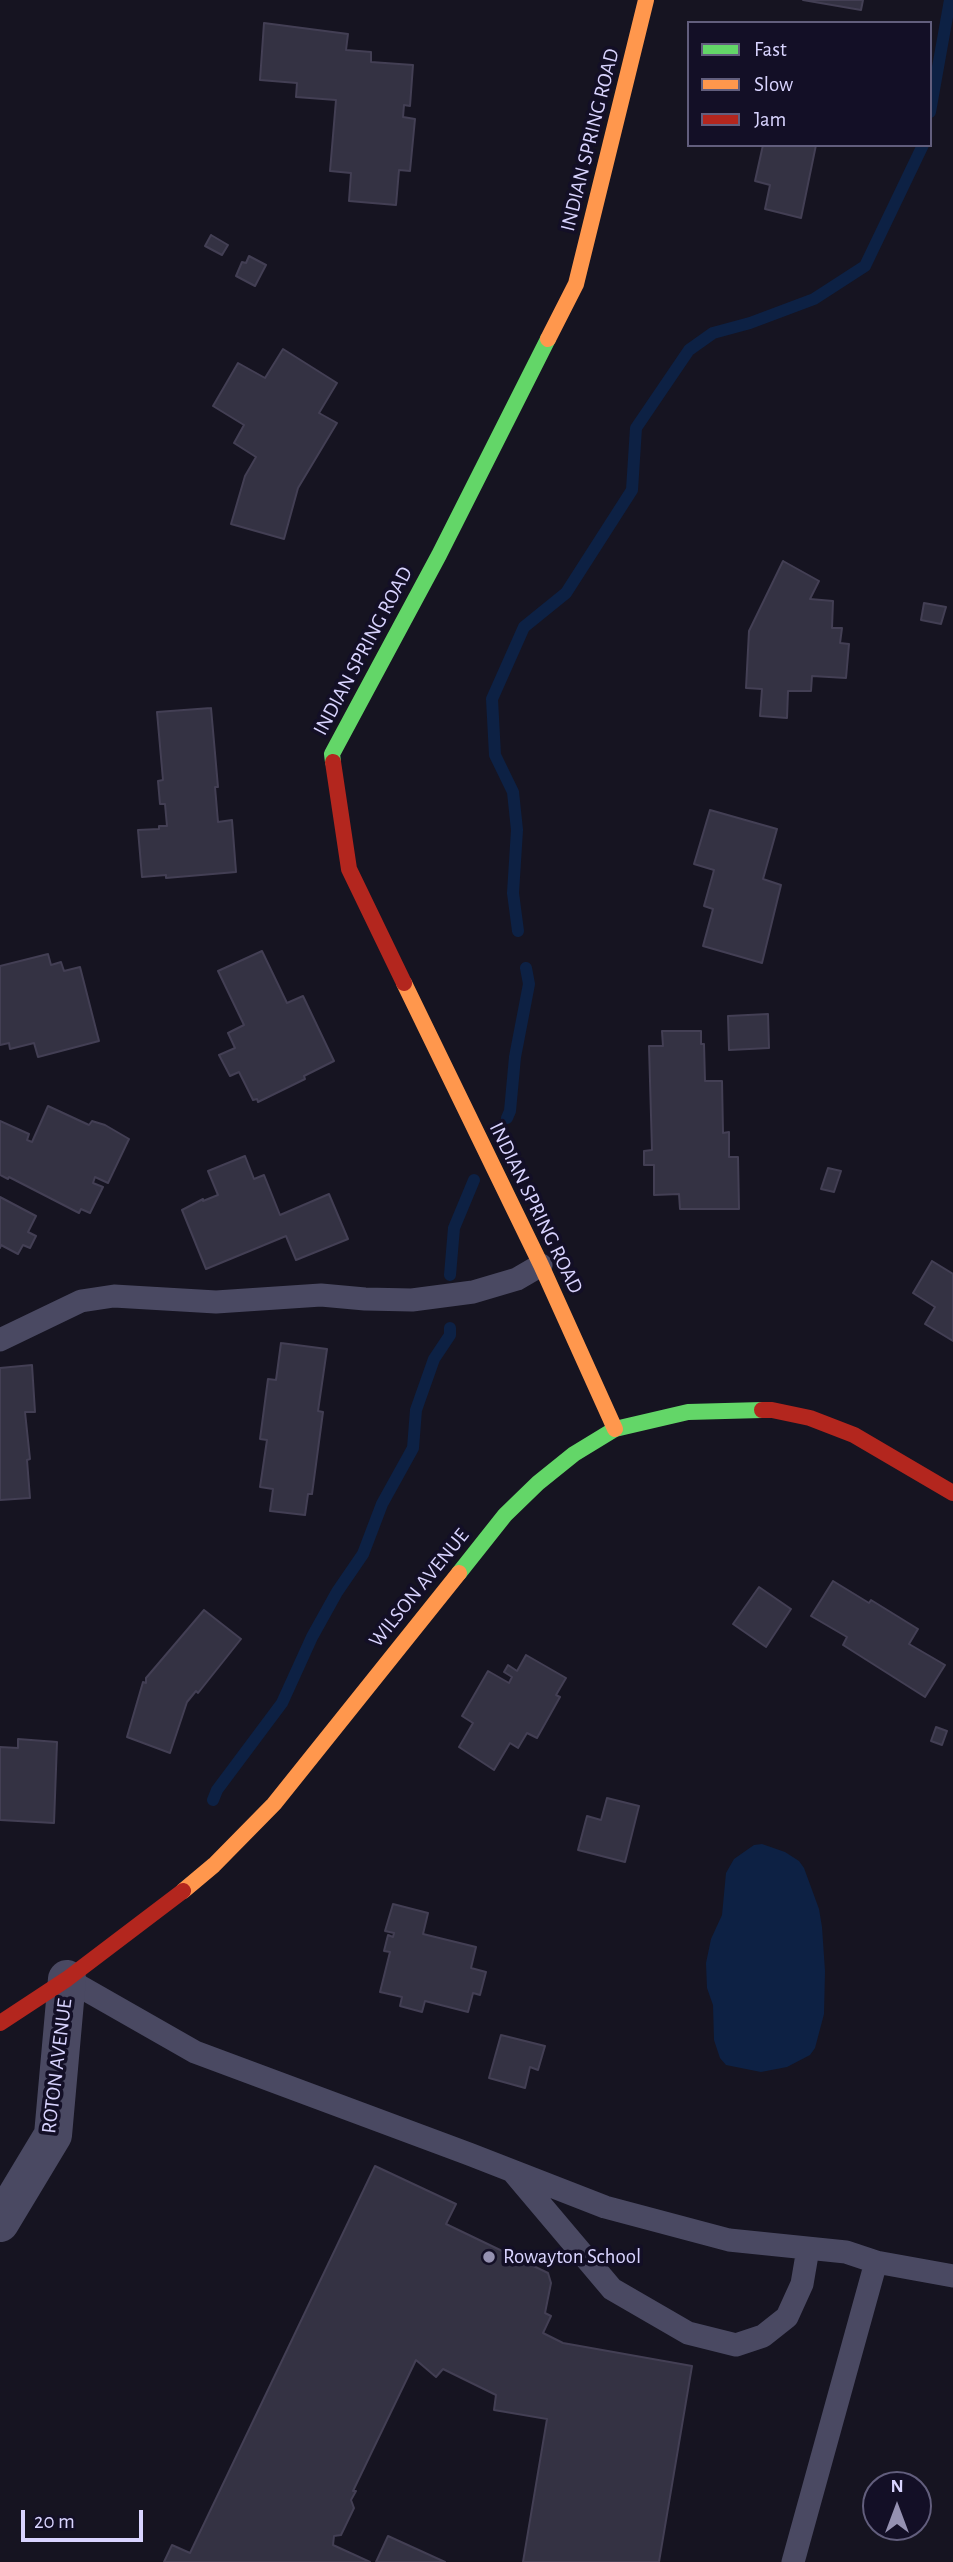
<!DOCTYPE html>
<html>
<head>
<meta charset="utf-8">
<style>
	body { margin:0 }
	#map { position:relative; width:953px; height:2562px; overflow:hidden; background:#161421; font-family:"Alegreya Sans",sans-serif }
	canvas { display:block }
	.legend { position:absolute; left:687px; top:21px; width:245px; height:126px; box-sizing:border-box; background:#130f26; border:2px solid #625e7d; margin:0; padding:9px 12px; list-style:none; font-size:21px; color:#d9d4ff }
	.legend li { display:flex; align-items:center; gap:14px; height:35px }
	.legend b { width:35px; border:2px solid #625e7d }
	.north { position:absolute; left:862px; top:2471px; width:70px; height:70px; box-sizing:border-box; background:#130f26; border:2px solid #625e7d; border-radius:50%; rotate:0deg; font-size:19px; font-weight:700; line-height:28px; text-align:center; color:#d9d4ff }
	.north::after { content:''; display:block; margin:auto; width:24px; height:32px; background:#9591b1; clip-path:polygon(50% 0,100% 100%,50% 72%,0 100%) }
	.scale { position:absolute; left:21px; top:2510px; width:122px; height:32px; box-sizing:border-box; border:4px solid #d9d4ff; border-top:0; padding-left:9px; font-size:21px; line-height:24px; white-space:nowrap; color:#d9d4ff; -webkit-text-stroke:5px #130f26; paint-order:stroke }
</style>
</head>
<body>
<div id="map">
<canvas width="953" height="2562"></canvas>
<ul class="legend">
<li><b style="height:9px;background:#63d668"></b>Fast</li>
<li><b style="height:9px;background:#ff974d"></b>Slow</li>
<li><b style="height:9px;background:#b3261e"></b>Jam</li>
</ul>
<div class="north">N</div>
<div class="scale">20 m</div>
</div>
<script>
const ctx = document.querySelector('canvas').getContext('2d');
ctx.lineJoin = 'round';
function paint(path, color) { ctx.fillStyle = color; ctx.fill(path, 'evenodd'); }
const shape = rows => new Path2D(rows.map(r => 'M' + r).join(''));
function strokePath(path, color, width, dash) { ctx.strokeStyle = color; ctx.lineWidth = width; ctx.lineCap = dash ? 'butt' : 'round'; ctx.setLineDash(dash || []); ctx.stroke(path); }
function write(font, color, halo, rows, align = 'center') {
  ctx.font = font + ' "Alegreya Sans",sans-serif'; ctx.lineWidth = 7; ctx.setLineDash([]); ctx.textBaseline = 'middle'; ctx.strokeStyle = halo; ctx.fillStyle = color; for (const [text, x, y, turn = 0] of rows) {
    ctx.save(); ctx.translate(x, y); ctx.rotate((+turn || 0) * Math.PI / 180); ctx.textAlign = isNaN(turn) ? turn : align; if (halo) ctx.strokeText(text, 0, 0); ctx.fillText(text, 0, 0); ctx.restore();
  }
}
paint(shape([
	[762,1844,785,1852,799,1861,804,1868,819,1909,822,1927,825,1971,824,2014,815,2048,810,2055,787,2067,761,2072,726,2065,720,2058,714,2040,713,2005,707,1988,706,1963,711,1939,722,1915,726,1873,734,1859,754,1845]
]), '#0d2144');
strokePath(shape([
	[930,112,950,0],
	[518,931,513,893,517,830,513,792,495,755,492,699,524,627,566,593,632,490,636,428,689,350,713,333,750,323,814,299,865,266,923,145],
	[507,1118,510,1111,515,1057,529,984,526,968],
	[450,1275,454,1228,474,1180],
	[213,1800,217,1790,282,1703,312,1637,337,1592,363,1554,382,1504,413,1448,416,1410,434,1359,450,1335,450,1328]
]), '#0d2144', 12);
const building = shape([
	[803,0,863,0,861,10,803,0],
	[264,23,348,34,346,50,371,52,371,62,413,65,410,106,404,105,403,117,415,119,410,171,399,170,396,205,349,201,351,173,330,171,336,100,296,97,297,83,260,80,264,23],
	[763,145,816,145,801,218,765,209,770,185,755,181,763,145],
	[211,235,228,245,222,255,205,246,211,235],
	[249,256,266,265,255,286,236,276,242,262,246,263,249,256],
	[283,349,337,383,319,413,337,423,298,488,284,539,231,524,245,476,256,457,234,443,244,425,213,406,238,363,265,378,283,349],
	[783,561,819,581,810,599,833,601,832,628,842,628,840,643,849,644,846,678,812,676,811,691,788,691,787,718,760,716,762,689,746,688,749,631,783,561],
	[924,603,946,607,941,624,921,620,924,603],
	[211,708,218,787,215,787,218,822,232,820,236,872,166,878,166,875,142,877,138,830,159,829,159,826,167,826,165,804,160,804,158,781,163,780,157,712,211,708],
	[710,810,777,829,763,879,781,885,762,963,703,946,713,909,704,906,714,870,694,864,710,810],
	[262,951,287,1003,303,996,334,1061,304,1076,305,1079,258,1102,257,1099,253,1100,239,1072,230,1076,219,1055,235,1048,228,1033,244,1025,218,971,262,951],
	[48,954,51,965,61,962,64,971,80,967,99,1041,38,1057,34,1043,10,1049,9,1043,0,1045,0,966,48,954],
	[768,1014,769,1048,729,1050,728,1016,768,1014],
	[662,1031,701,1031,701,1044,704,1044,705,1081,722,1081,723,1133,729,1132,729,1157,738,1157,739,1209,680,1209,679,1194,654,1195,654,1165,644,1165,644,1151,652,1150,649,1046,663,1046,662,1031],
	[48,1106,89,1125,92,1121,105,1125,129,1139,108,1183,95,1177,93,1183,103,1187,90,1213,81,1209,79,1213,9,1177,8,1179,0,1175,0,1121,29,1134,27,1140,32,1142,48,1106],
	[245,1156,254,1179,264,1175,280,1215,329,1194,348,1239,296,1260,286,1236,206,1269,182,1210,203,1199,203,1201,218,1195,208,1171,245,1156],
	[828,1168,841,1171,834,1192,821,1189,828,1168],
	[0,1197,36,1216,28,1232,36,1236,30,1248,23,1245,18,1254,1,1245,0,1248,0,1197],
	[932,1261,953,1274,953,1341,925,1324,935,1307,913,1293,932,1261],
	[281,1343,327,1349,318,1411,323,1412,312,1494,308,1494,305,1515,270,1511,273,1489,260,1487,267,1440,260,1439,268,1379,276,1380,281,1343],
	[32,1365,35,1412,25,1412,30,1459,27,1460,30,1498,0,1500,0,1368,32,1365],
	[833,1581,869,1603,871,1600,918,1629,909,1644,945,1665,925,1697,843,1645,847,1637,811,1616,833,1581],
	[759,1587,791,1609,766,1647,733,1624,759,1587],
	[204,1610,241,1639,198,1693,196,1691,187,1702,170,1753,127,1737,143,1682,146,1683,146,1678,204,1610],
	[526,1655,566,1678,556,1695,560,1697,537,1738,527,1733,518,1748,510,1743,494,1770,459,1747,473,1723,462,1716,488,1671,509,1683,512,1677,504,1672,508,1665,517,1671,526,1655],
	[936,1727,947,1731,942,1745,931,1741,936,1727],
	[18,1739,57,1742,54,1823,0,1820,0,1747,18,1748,18,1739],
	[607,1798,639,1806,625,1862,578,1850,587,1816,601,1820,607,1798],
	[393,1904,428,1913,423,1934,476,1947,471,1968,486,1972,480,1995,473,1993,468,2012,425,2001,422,2012,400,2006,402,1997,380,1992,390,1952,384,1951,388,1935,393,1937,394,1933,385,1931,393,1904],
	[501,2035,545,2046,538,2070,530,2067,525,2088,489,2078,501,2035],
	[375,2166,456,2204,446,2224,548,2273,551,2283,545,2313,551,2316,543,2333,563,2343,692,2366,659,2562,523,2562,547,2419,494,2410,496,2395,443,2369,436,2377,416,2360,353,2491,356,2491,351,2500,354,2508,341,2535,334,2536,333,2545,370,2562,164,2562,172,2545,190,2553,375,2166],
	[388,2536,445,2562,376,2562,388,2536]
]);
paint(building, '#343243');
strokePath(building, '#433f54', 2);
strokePath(shape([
	[0,1340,81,1301,114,1296,216,1302,321,1295,365,1299,412,1300,473,1292,517,1279,541,1265],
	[67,1979,195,2052,469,2154,605,2207,729,2240,846,2252,876,2262,793,2562],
	[514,2173,612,2289,688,2333,736,2345,763,2336,787,2317,802,2284,808,2249],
	[876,2262,953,2276]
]), '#4a4962', 23);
strokePath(shape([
	[0,2223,53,2135,67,1979]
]), '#4a4962', 38);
strokePath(shape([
	[333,762,332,754,439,555,548,339],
	[459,1573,505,1515,538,1483,574,1454,615,1429,688,1412,762,1410]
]), '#63d668', 16);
strokePath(shape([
	[548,339,576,284,646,0],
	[404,983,541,1265,615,1429],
	[183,1891,214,1865,274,1804,459,1573]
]), '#ff974d', 16);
strokePath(shape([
	[333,762,349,869,404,983],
	[762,1410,772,1410,810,1418,854,1435,953,1493],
	[0,2023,67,1979,183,1891]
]), '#b3261e', 16);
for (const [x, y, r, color] of [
	[489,2257,7,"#9591b1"]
]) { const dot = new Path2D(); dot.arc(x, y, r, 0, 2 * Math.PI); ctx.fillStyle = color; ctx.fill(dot); strokePath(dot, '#130f26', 2.5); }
write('21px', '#d9d4ff', '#130f26', [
	["INDIAN SPRING ROAD",590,140,-76],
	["INDIAN SPRING ROAD",363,651,-62],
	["INDIAN SPRING ROAD",536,1208,64],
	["WILSON AVENUE",419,1588,-51],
	["ROTON AVENUE",57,2066,-83]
]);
write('21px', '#d9d4ff', '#130f26', [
	["Rowayton School",503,2257]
], 'left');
</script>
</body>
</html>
